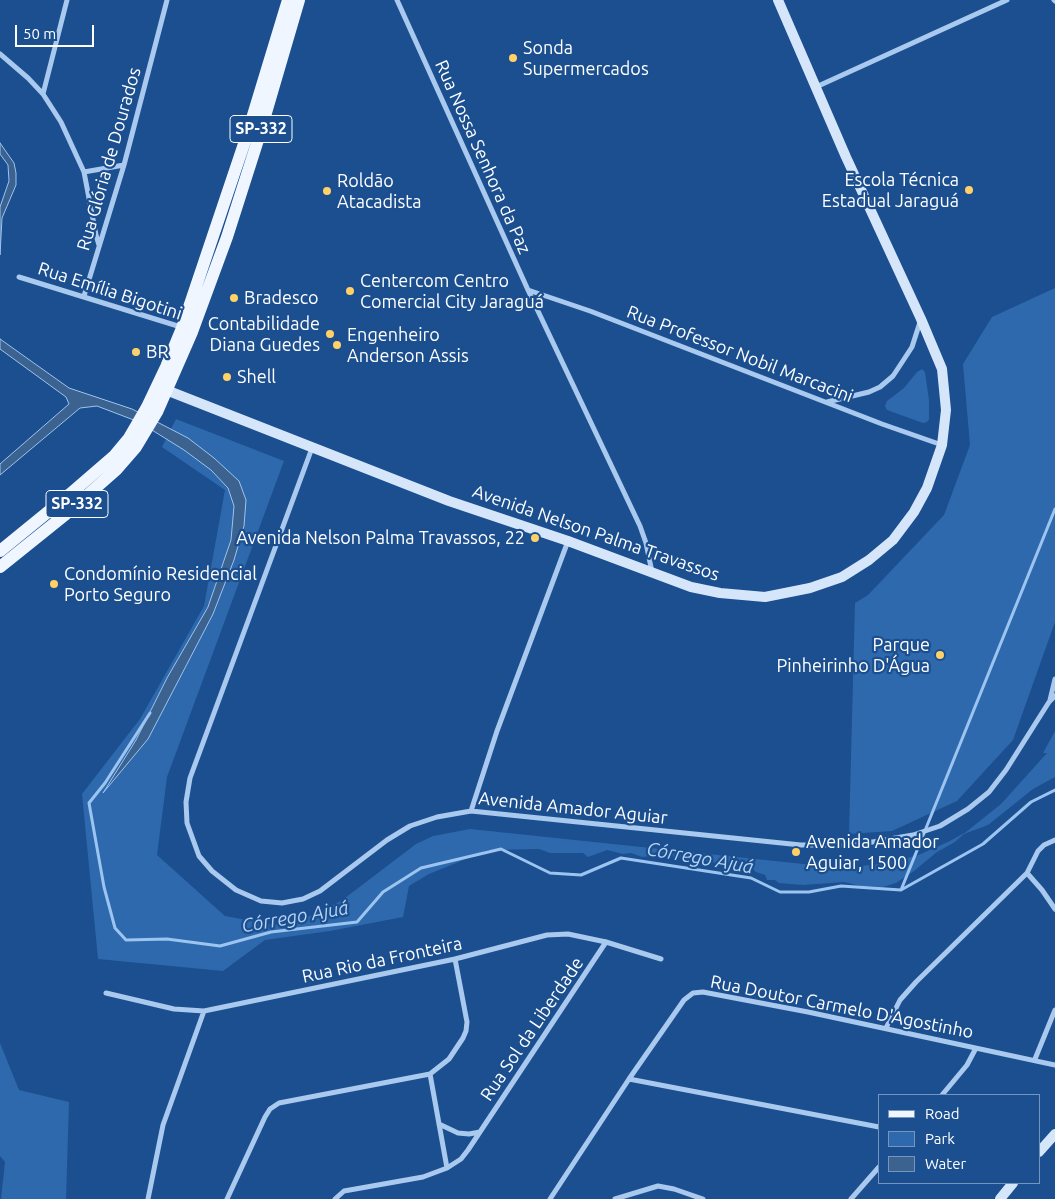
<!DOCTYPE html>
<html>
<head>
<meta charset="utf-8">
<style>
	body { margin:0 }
	#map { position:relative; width:1055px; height:1199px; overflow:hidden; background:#1b4f8f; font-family:Ubuntu,sans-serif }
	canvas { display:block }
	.legend { position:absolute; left:878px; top:1094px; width:162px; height:90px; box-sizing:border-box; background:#1b4f8f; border:1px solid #7695bc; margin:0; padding:6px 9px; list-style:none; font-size:15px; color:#fff }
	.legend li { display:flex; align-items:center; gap:10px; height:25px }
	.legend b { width:25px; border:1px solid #7695bc }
	.scale { position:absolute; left:15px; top:25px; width:79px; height:22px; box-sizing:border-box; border:2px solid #fff; border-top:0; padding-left:6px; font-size:15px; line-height:18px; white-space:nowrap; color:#fff; -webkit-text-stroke:4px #1b4f8f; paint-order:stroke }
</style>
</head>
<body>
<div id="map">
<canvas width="1055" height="1199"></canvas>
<ul class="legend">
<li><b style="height:6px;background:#f0f6ff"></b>Road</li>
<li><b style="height:14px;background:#2e69ad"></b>Park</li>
<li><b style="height:14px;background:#3c6290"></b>Water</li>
</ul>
<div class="scale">50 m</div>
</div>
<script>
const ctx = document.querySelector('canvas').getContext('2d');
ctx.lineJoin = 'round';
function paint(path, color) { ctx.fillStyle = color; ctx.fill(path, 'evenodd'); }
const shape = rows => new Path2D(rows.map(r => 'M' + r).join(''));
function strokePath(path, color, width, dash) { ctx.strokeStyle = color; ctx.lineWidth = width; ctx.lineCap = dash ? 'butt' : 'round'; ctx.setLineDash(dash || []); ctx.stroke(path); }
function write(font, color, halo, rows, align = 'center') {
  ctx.font = font + ' Ubuntu,sans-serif'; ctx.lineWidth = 4.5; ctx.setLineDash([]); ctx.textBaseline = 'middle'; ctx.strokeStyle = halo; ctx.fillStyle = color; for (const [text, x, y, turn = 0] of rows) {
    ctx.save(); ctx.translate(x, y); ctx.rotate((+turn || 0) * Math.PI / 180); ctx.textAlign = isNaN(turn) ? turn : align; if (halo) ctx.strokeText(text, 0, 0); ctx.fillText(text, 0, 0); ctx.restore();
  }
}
paint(shape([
	[1055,288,1055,622,1013,740,957,801,892,831,849,834,855,603,868,595,944,515,970,445,963,364,992,317],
	[922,369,925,372,929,400,929,419,927,422,923,423,887,410,885,406,887,401,904,388,917,372],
	[176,419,284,461,167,777,157,855,225,916,274,925,322,913,321,911,341,901,416,844,433,836,470,829,813,865,850,867,880,864,916,856,948,842,966,832,1001,804,1047,753,1043,753,1055,731,1055,777,1033,789,988,825,964,834,955,842,937,852,914,871,896,883,883,887,860,886,844,882,803,885,779,883,775,880,767,880,765,875,756,872,753,869,749,872,739,870,718,863,661,855,642,857,631,853,623,854,607,850,588,857,583,853,550,853,539,849,488,850,429,874,409,886,403,917,330,931,265,940,223,971,98,959,82,794,140,719,204,606,225,490,162,447],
	[0,1043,19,1090,69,1102,66,1199,1,1199,5,1162,0,1156]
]), '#2e69ad');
const water = shape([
	[0,143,14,163,16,173,16,185,2,218,0,255,0,207,9,181,8,165,0,154,0,143],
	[0,339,69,388,132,409,188,438,214,458,239,481,246,500,244,526,234,560,213,614,148,739,103,793,136,740,167,678,208,607,231,540,234,506,228,488,211,470,184,450,139,422,97,406,80,408,0,475,0,464,69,404,66,397,0,349,0,339]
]);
paint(water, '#3c6290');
strokePath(water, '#9cc4f0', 1);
strokePath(shape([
	[150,713,105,783,89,803,104,887,115,928,126,940,167,939,220,946,271,932,357,922,383,892,421,868,501,849,550,873,581,875,621,858,751,878,780,892,809,892,841,886,901,890,983,844,1031,802,1055,790],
	[901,890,1055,509]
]), '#9cc4f0', 3);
strokePath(shape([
	[397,0,528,290,640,526,646,543,652,572],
	[1054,0,1055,1],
	[0,54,28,78,43,94,61,122,84,172,96,235,99,245],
	[816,87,1007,0],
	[43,94,67,0],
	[84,172,124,165],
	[19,277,181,327],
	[528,290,590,311,882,424,942,445],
	[84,296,124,165,167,0],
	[827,402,869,392,880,387,893,376,912,347,920,322],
	[312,448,190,778,186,802,187,823,199,856,212,871,236,890,261,901,282,903,303,899,320,891,387,840,410,826,437,817,471,811,801,845,855,845,913,835,940,826,968,809,989,792,1006,770,1049,702,1055,696],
	[1050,700,1055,679],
	[471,811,497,731,568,541],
	[1027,873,1042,890,1055,909],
	[106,993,174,1009,204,1011,455,959,547,935,568,934,606,942,661,959],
	[886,1028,900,1000,916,982,1027,873,1038,851,1044,845,1055,840],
	[1035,1059,1055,1010],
	[430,1074,447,1168],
	[629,1079,879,1127],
	[942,1095,967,1065,976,1048],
	[439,1124,458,1133,469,1134,480,1132],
	[148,1199,163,1125,204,1011],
	[227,1199,265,1117,270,1109,279,1103,430,1074,449,1059,463,1038,466,1031,467,1022,455,959],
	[335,1199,344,1191,423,1177,447,1168,461,1159,468,1150,606,942],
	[550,1199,629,1079,684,1000,693,993,703,992,808,1012,1055,1065],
	[615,1199,658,1186,674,1189,703,1199],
	[851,1199,879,1167]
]), '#a9c9ee', 5);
strokePath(shape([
	[161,388,449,501,568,541,691,587,720,593,765,597,810,588,842,577,869,560,893,540,914,512,927,488,942,445,946,410,942,369,921,319,846,157,778,0],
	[1039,1152,1055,1134],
	[1000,1199,1013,1183]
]), '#d6e6fa', 10);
strokePath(shape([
	[0,551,70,494,114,456,129,438,147,407,166,367,182,328,247,135,288,0],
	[0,567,66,514,116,470,136,447,157,412,192,332,227,237,258,140,299,0]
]), '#f0f6ff', 12);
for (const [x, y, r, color] of [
	[513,58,5,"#ffd166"],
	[969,190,5,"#ffd166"],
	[327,191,5,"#ffd166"],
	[350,291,5,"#ffd166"],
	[234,298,5,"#ffd166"],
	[330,334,5,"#ffd166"],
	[337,345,5,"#ffd166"],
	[136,352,5,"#ffd166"],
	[227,377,5,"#ffd166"],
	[535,538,5,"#ffd166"],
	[54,584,5,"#ffd166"],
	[940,655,5,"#ffd166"],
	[796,852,5,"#ffd166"]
]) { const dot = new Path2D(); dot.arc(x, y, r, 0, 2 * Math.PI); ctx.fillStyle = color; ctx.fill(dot); strokePath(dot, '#1b4f8f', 2); }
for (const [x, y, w] of [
	[261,129,62],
	[77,504,62]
]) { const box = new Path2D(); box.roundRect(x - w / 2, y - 13.5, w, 27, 4); ctx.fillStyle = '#1b4f8f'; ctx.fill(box); strokePath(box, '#fff', 1); }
write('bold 16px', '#fff', null, [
	["SP-332",261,129],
	["SP-332",77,504]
]);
write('18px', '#fff', '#1b4f8f', [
	["Sonda",523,48],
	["Supermercados",523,69],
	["Escola Técnica",959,180,"right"],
	["Estadual Jaraguá",959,201,"right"],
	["Roldão",337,181],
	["Atacadista",337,202],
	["Centercom Centro",360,281],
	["Comercial City Jaraguá",360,302],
	["Bradesco",244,298],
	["Contabilidade",320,324,"right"],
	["Diana Guedes",320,345,"right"],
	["Engenheiro",347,335],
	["Anderson Assis",347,356],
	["BR",146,352],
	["Shell",237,377],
	["Avenida Nelson Palma Travassos, 22",525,538,"right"],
	["Condomínio Residencial",64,574],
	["Porto Seguro",64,595],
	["Parque",930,645,"right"],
	["Pinheirinho D'Água",930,666,"right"],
	["Avenida Amador",806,842],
	["Aguiar, 1500",806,863]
], 'left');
write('18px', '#fff', '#1b4f8f', [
	["Rua Nossa Senhora da Paz",483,157,66],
	["Rua Glória de Dourados",109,159,-74],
	["Rua Emília Bigotini",110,291,18],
	["Rua Professor Nobil Marcacini",740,354,21],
	["Avenida Nelson Palma Travassos",596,533,19],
	["Avenida Amador Aguiar",573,808,6],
	["Rua Rio da Fronteira",382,960,-12],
	["Rua Doutor Carmelo D'Agostinho",842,1007,11],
	["Rua Sol da Liberdade",532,1029,-56]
]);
write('italic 19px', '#b5d3f5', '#1b4f8f', [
	["Córrego Ajuá",700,858,10],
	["Córrego Ajuá",295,917,-10]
]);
</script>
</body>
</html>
